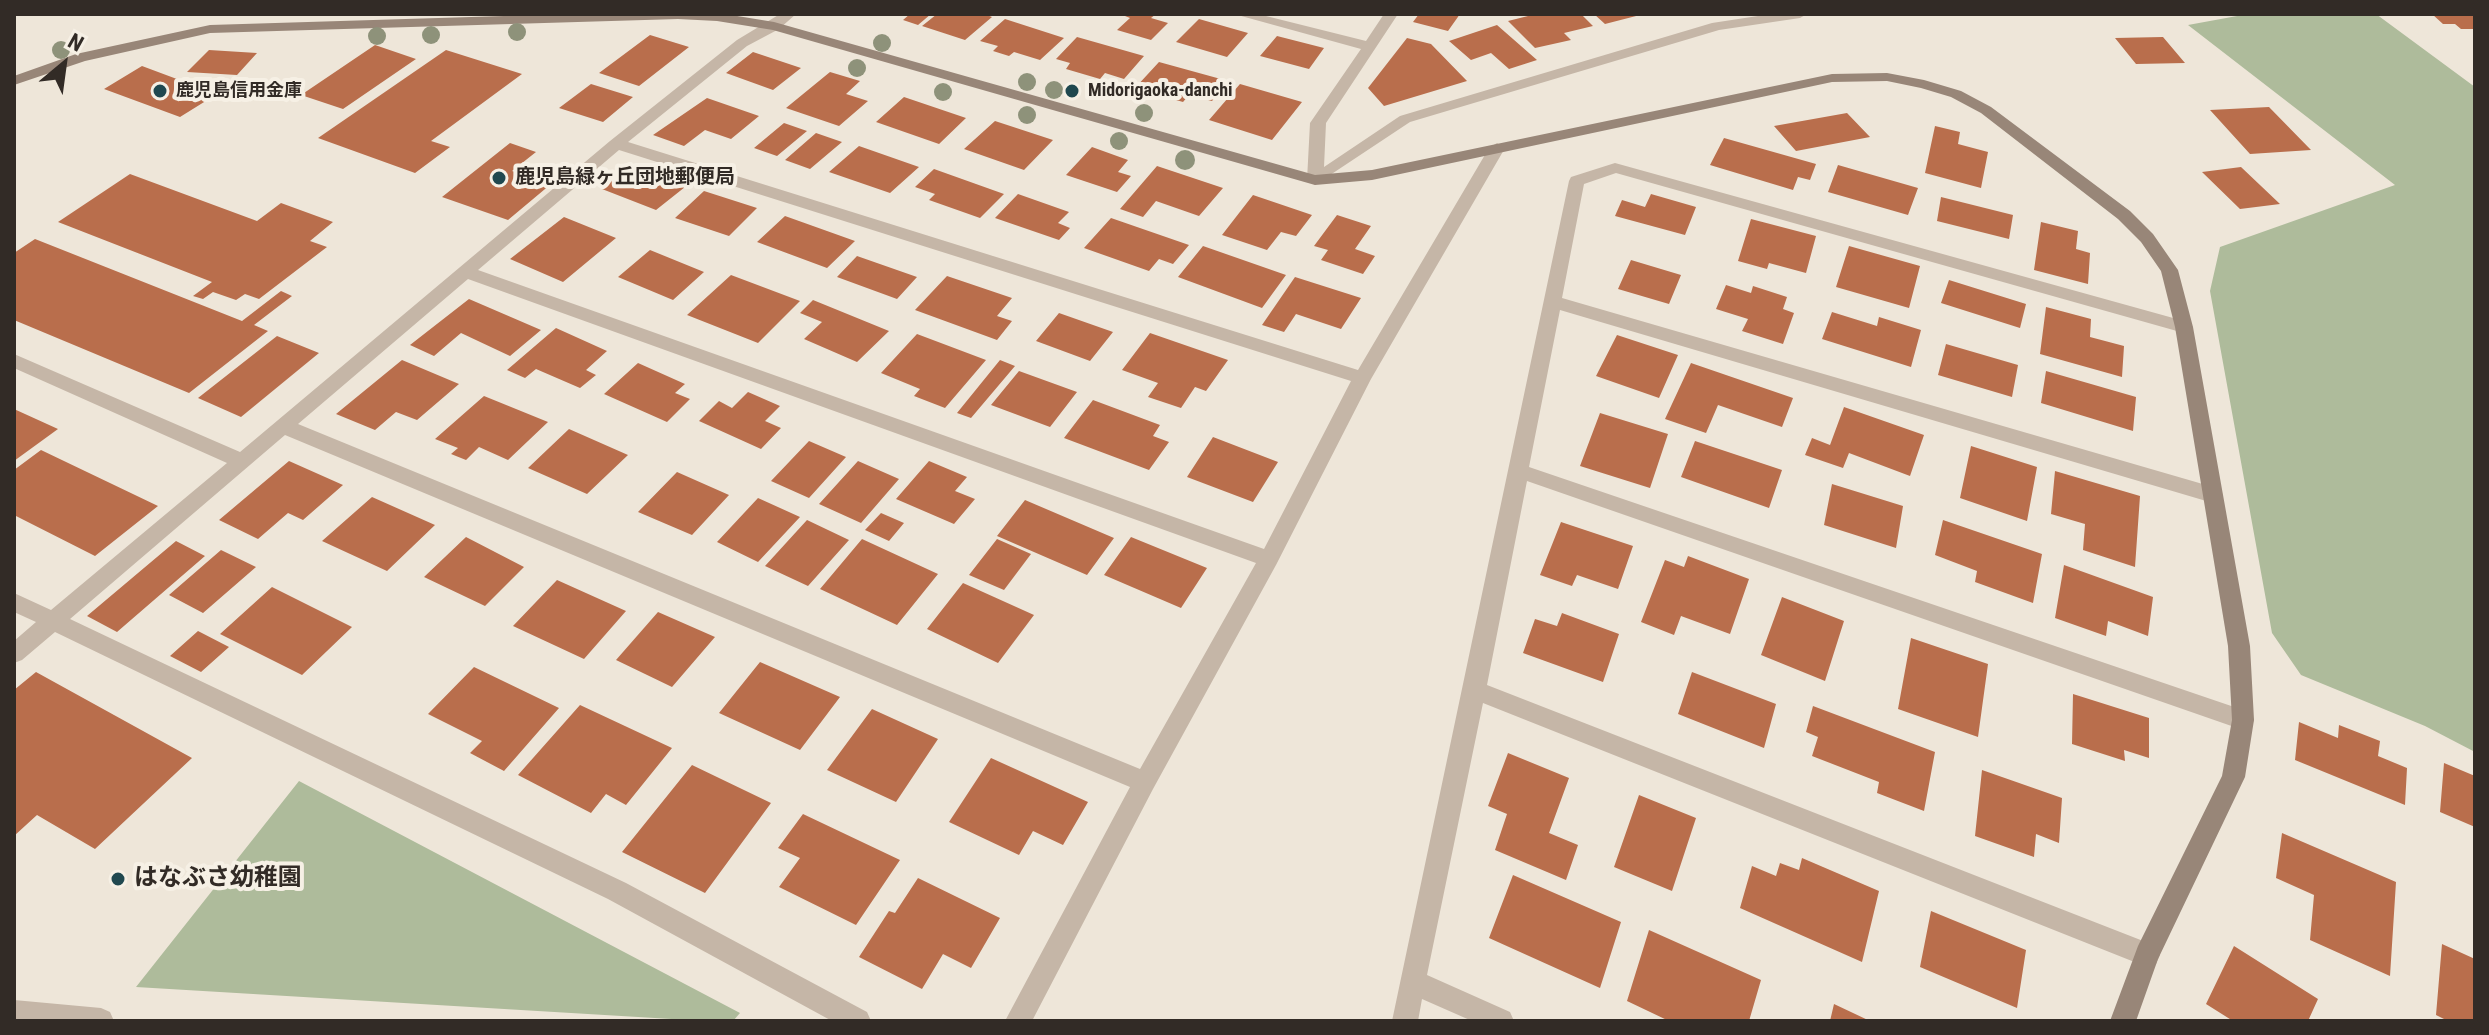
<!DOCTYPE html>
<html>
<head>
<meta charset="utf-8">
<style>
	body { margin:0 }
	#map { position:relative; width:2489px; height:1035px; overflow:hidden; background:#eee6d9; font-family:"Roboto Condensed",sans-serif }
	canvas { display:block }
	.frame { position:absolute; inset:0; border:16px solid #322b26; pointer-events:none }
	.north { position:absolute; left:24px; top:24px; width:80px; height:80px; -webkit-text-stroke:6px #f6f0e5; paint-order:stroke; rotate:29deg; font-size:22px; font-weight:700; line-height:32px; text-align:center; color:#322b26 }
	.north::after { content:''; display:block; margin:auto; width:28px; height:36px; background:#322b26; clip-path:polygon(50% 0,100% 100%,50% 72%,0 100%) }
</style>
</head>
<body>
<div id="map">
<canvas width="2489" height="1035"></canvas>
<div class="frame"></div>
<div class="north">N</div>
</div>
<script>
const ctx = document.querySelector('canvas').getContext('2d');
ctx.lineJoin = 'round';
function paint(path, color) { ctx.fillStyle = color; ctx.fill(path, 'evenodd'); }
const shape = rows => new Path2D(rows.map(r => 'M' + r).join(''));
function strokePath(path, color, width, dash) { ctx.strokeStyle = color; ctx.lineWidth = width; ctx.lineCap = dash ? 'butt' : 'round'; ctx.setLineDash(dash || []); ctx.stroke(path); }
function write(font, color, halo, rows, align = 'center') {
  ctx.font = font + ' "Roboto Condensed","Noto Sans JP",sans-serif'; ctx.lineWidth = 8; ctx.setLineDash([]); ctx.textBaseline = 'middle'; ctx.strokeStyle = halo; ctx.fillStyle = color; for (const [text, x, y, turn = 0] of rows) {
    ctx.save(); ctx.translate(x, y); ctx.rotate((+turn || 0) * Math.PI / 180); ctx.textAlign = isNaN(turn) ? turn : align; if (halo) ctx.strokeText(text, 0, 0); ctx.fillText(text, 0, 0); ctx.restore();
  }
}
paint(shape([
	[2248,14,2376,14,2475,87,2475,752,2425,726,2301,675,2272,633,2210,291,2220,247,2395,185,2188,25],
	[299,781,740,1013,733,1021,705,1021,136,987]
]), '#aebb9b');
paint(shape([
	[910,14,931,14,918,25,903,20],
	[937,14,984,14,992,17,965,40,922,26],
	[1120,14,1156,14,1151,18,1168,23,1151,40,1117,30,1130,18],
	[1419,14,1460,14,1448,31,1413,22],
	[1536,14,1581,14,1593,26,1564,33,1571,40,1535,48,1508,21],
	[1594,14,1640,14,1640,15,1605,24],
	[2432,14,2475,14,2475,29,2461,29,2455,24,2443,24],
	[1005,19,1064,38,1040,60,1014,52,1009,56,993,51,998,46,980,41],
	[1199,19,1248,33,1227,57,1176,42],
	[1497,25,1537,60,1509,69,1491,53,1471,60,1449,41],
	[650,35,689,47,639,86,599,73],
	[1277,36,1324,48,1309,69,1260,56],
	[1077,37,1144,56,1124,79,1105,73,1100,79,1066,69,1070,63,1056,59],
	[2163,37,2185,63,2136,64,2115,38],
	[1407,38,1431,44,1467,81,1384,106,1368,88],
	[375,45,416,59,343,109,301,95],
	[209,50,257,53,237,75,187,72],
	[446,50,522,74,431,141,450,147,415,173,318,138],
	[753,52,801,68,773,90,726,73],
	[1159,62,1228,81,1212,101,1189,95,1183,102,1135,88],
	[142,66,217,94,180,117,104,89],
	[830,72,860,81,846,94,868,101,839,126,786,108],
	[591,84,633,97,603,122,559,108],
	[1240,84,1302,102,1272,140,1209,120],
	[904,97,966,118,939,144,876,122],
	[707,98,759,116,731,139,705,130,684,146,653,135],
	[2269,107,2311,150,2250,154,2210,110],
	[1847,113,1870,137,1796,151,1774,126],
	[995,121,1053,140,1024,170,964,149],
	[784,123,807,131,777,156,754,148],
	[1935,126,1960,132,1958,144,1988,152,1981,188,1925,173],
	[816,133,842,142,810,169,785,160],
	[1724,138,1816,164,1810,180,1798,177,1793,190,1710,165],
	[510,143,536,152,512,171,551,184,508,220,442,197],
	[859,146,919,167,890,193,829,172],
	[1092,147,1128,160,1118,172,1131,176,1117,192,1066,175],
	[1838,165,1918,188,1908,215,1828,192],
	[631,166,685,187,656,210,602,189],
	[1157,166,1223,188,1199,216,1156,201,1143,217,1120,209],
	[2241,167,2280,204,2240,209,2202,172],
	[934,169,1004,194,980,218,929,200,935,194,915,187],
	[130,174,257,221,281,203,333,222,310,241,327,247,259,299,245,294,236,300,213,292,203,299,193,296,212,282,58,222],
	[704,191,757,208,729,236,675,218],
	[1018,194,1069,212,1058,223,1070,228,1059,240,995,218],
	[1651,194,1696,207,1685,235,1615,216,1622,200,1645,207],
	[1253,195,1312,215,1296,236,1281,232,1267,250,1222,235],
	[1941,197,2013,215,2009,239,1937,221],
	[1337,215,1371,226,1355,249,1375,256,1363,274,1321,260,1328,250,1314,246],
	[785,216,855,241,827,268,757,242],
	[564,217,616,238,563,282,510,259],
	[1111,218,1189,245,1173,264,1159,259,1149,271,1084,248],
	[1751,219,1816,236,1806,273,1769,263,1767,269,1738,261],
	[2041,222,2078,231,2076,249,2090,253,2088,284,2034,270],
	[35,239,242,321,281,291,292,296,254,325,268,331,189,393,14,320,14,253],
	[1203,246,1286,275,1262,308,1178,277],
	[1849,246,1920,266,1909,308,1836,287],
	[650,250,704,272,673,300,618,277],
	[857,256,917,277,897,299,837,277],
	[1631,260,1681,275,1669,304,1618,289],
	[731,275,800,301,758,343,687,315],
	[947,276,1012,298,997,316,1012,321,997,340,915,310],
	[1295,277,1361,298,1341,329,1296,314,1284,332,1262,325],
	[1949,280,2026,304,2020,328,1941,303],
	[1726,285,1751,293,1753,286,1787,297,1783,309,1794,313,1783,344,1742,331,1748,319,1716,309],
	[469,299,541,330,510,356,461,333,434,356,410,345],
	[813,300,889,331,857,362,804,339,822,322,800,313],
	[2046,307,2091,319,2090,337,2124,346,2122,377,2040,354],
	[1832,312,1877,326,1879,317,1921,330,1911,367,1822,339],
	[1059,313,1113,332,1090,361,1036,341],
	[556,328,607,351,586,370,596,375,580,388,536,369,525,378,507,370],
	[1150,333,1228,360,1206,391,1195,387,1181,408,1148,397,1158,383,1122,370],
	[917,334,986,360,945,408,914,396,920,389,881,373],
	[1617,335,1678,355,1659,398,1596,376],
	[277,336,319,353,241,417,198,398],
	[1946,344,2018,365,2012,397,1938,375],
	[402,360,459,384,417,420,396,412,375,430,336,414],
	[1000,360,1015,366,971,418,957,413],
	[638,363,685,384,675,393,690,399,667,422,604,394],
	[1691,363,1793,398,1782,427,1718,405,1706,433,1665,419],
	[1019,371,1077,392,1050,427,991,405],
	[2046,371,2136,397,2133,431,2041,403],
	[748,392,780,406,765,421,781,428,761,449,699,421,719,401,732,408],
	[484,396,548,422,508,460,479,447,466,460,451,454,458,448,435,439],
	[1093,400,1160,425,1153,436,1169,442,1149,470,1064,438],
	[1844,407,1924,435,1910,476,1849,453,1843,468,1805,455,1812,438,1830,445],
	[14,409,58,429,14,461],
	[1600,413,1668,434,1650,488,1580,466],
	[569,429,628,455,587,494,528,468],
	[1213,437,1278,462,1253,502,1187,477],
	[809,441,846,457,809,498,771,481],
	[1695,441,1782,470,1769,508,1681,477],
	[1971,446,2037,467,2027,521,1960,498],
	[41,450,158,506,95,556,14,515,14,470],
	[289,461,343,485,303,520,288,513,258,539,219,520],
	[858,461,899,479,861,523,819,504],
	[929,461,967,477,955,491,975,499,954,524,896,499],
	[2055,471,2140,496,2135,567,2083,550,2085,524,2051,514],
	[677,472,729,495,692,535,638,512],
	[1832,484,1903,506,1896,548,1824,525],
	[372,497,435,525,387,571,322,541],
	[758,498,800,517,758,562,717,542],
	[1025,500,1114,538,1087,575,997,536],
	[881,513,904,523,889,541,865,530],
	[807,520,849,540,808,586,765,566],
	[1943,520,2042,554,2033,603,1975,582,1977,571,1935,555],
	[1561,522,1633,546,1618,589,1577,575,1572,586,1540,575],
	[466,537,524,567,485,606,424,577],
	[1131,537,1207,568,1181,608,1104,575],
	[862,539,938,574,897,625,820,589],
	[997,539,1031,554,1004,590,969,575],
	[176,541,205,556,117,632,87,616],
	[221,550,256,567,203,613,169,595],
	[1688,556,1749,579,1730,634,1681,616,1674,635,1641,622,1665,560,1684,567],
	[2064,565,2153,597,2148,636,2108,621,2106,636,2055,618],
	[557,580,626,611,584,659,513,626],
	[963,583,1034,615,998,663,927,629],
	[272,587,352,627,302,675,220,634],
	[1782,597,1844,621,1825,681,1761,655],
	[658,612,715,637,672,687,616,660],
	[1562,613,1619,634,1603,682,1523,653,1535,619,1557,626],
	[198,631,229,647,201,672,170,656],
	[1911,638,1988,664,1978,737,1898,709],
	[760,662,840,697,800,750,719,713],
	[474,667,559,708,504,771,470,753,482,741,428,714],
	[36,672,192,758,95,849,37,815,14,836,14,690],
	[1692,672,1776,704,1764,748,1678,714],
	[2073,694,2149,718,2149,758,2124,750,2125,761,2072,744],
	[580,705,672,748,626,805,606,794,591,813,518,775],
	[1813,706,1935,752,1924,811,1877,793,1879,782,1812,756,1818,737,1806,732],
	[872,709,938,739,896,802,827,770],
	[2299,722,2338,738,2339,725,2380,741,2378,756,2407,768,2405,805,2295,760],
	[1508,753,1569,778,1549,833,1578,845,1566,880,1495,850,1507,814,1488,806],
	[991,758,1088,802,1063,845,1033,831,1019,855,949,822],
	[2444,763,2475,776,2475,827,2440,812],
	[692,765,771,803,705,893,622,852],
	[1982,770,2062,798,2059,843,2036,834,2034,857,1975,836],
	[1639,795,1696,818,1672,891,1614,867],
	[803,814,900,860,856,925,779,887,800,858,778,848],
	[2282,833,2396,882,2390,976,2310,940,2314,895,2276,878],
	[1802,858,1879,891,1862,962,1740,908,1752,866,1776,876,1780,863,1799,870],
	[1513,875,1621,922,1600,988,1489,938],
	[918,878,1000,918,971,968,943,954,922,989,859,957,889,911,895,913],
	[1931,911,2026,950,2017,1008,1920,967],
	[1649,930,1761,980,1749,1021,1669,1021,1627,1001],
	[2442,944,2475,959,2475,1021,2448,1021,2436,1015],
	[2234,946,2318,999,2308,1021,2233,1021,2206,1004],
	[1834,1004,1870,1021,1830,1021]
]), '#b96e4c');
paint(shape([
	[780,14,796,14,779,29,747,46,628,142,1358,370,1489,148,1497,143,1505,148,1371,379,1276,565,1153,789,1032,1021,1005,1021,1130,787,285,435,70,619,626,883,867,1012,871,1021,832,1021,608,899,55,632,22,660,14,663,14,641,36,622,14,612,14,593,51,610,227,463,14,368,14,354,240,452,610,141,737,40,780,14],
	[619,150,1351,381,1264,549,478,270,619,150],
	[468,279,1256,563,1140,769,298,424,468,279],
	[1234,14,1258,14,1366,41,1384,14,1398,14,1326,123,1324,167,1400,116,1712,23,1771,14,1807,14,1800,18,1719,30,1410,122,1315,185,1307,180,1310,123,1361,49,1234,14],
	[1615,163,2184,321,2193,327,2184,333,1616,173,1584,184,1562,298,2213,487,2220,490,2223,495,2220,500,2213,503,1560,310,1529,467,2243,710,2251,713,2254,720,2251,727,2243,730,1527,481,1487,685,2156,946,2160,955,2156,964,2147,967,1483,703,1427,975,1510,1012,1514,1021,1472,1021,1422,999,1418,1021,1392,1021,1569,181,1571,177,1615,163],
	[14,1000,101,1008,110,1012,114,1021,14,1021,14,1000]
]), '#c5b6a7');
paint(shape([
	[569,14,725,14,774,22,1315,175,1372,170,1832,74,1887,73,1924,80,1961,91,1991,107,2130,211,2153,234,2178,270,2193,327,2250,646,2254,720,2245,777,2158,959,2136,1021,2110,1021,2138,946,2222,776,2232,720,2228,646,2175,327,2161,271,2141,242,2118,219,1981,113,1951,97,1921,88,1887,81,1832,82,1372,180,1315,185,773,30,717,21,678,19,210,33,85,61,14,85,14,76,76,54,210,25,569,14]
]), '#988678');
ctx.fillStyle = '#8e927a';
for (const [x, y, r] of [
	[517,32,9],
	[431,35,9],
	[377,36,9],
	[882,43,9],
	[61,50,9],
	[857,68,9],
	[1027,82,9],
	[1054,90,9],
	[943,92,9],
	[1144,113,9],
	[1027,115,9],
	[1119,141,9],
	[1185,160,10]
]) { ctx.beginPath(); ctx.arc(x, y, r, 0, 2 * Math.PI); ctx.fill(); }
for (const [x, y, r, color] of [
	[160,91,8,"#20484f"],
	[1072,91,8,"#20484f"],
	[499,178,8,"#20484f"],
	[118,879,8,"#20484f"]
]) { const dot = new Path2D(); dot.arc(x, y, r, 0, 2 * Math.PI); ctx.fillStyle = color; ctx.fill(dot); strokePath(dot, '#f6f0e5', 3); }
write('bold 18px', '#322b26', '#f6f0e5', [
	["鹿児島信用金庫",176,91],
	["Midorigaoka-danchi",1088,91]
], 'left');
write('bold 20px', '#322b26', '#f6f0e5', [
	["鹿児島緑ヶ丘団地郵便局",515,178]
], 'left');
write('bold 24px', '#322b26', '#f6f0e5', [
	["はなぶさ幼稚園",134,879]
], 'left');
</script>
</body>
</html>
